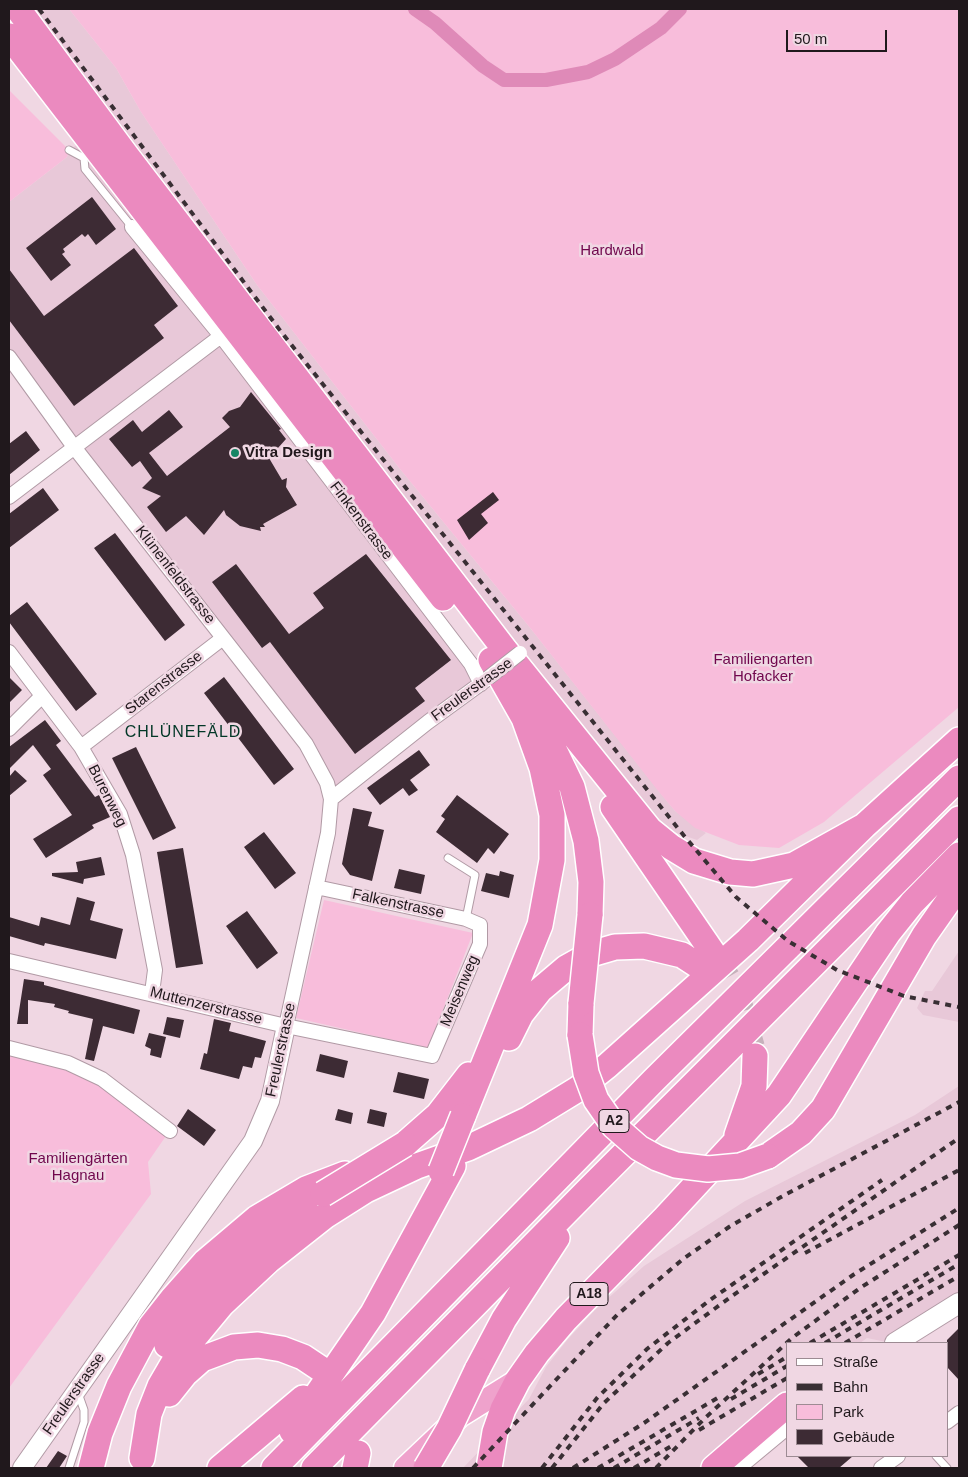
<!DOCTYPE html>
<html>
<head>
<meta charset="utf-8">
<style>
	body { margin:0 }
	#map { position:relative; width:968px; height:1477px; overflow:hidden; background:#f0d7e3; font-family:Arial,sans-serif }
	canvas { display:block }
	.frame { position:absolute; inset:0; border:10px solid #20181c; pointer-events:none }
	.legend { position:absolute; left:786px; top:1342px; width:162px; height:115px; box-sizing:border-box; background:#f0d7e3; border:1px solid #9d8b93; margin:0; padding:6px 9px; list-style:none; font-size:15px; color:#20181c }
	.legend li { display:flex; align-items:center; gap:10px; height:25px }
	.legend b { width:25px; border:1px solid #9d8b93 }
	.scale { position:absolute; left:786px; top:30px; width:101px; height:22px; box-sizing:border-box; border:2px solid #20181c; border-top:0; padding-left:6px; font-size:15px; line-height:18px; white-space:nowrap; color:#20181c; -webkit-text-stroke:4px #f0d7e3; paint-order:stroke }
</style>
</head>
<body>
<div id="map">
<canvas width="968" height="1477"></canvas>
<div class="frame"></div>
<ul class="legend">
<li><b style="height:6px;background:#fff"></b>Straße</li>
<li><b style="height:6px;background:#392f34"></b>Bahn</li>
<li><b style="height:14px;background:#f8bddb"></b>Park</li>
<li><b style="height:14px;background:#3d2b34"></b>Gebäude</li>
</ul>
<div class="scale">50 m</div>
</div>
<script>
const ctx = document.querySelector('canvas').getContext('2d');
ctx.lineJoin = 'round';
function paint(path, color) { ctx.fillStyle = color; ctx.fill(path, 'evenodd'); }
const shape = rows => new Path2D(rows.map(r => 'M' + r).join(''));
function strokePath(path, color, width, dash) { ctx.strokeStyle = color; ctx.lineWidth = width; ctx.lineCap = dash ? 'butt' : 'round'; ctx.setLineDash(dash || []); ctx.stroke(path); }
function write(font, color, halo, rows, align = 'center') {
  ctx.font = font + ' Arial,sans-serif'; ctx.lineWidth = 5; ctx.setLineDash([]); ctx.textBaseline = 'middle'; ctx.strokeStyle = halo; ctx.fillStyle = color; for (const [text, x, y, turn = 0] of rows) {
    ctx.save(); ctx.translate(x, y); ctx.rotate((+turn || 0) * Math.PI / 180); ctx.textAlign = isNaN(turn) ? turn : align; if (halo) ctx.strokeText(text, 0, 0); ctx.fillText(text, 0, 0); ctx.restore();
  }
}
paint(shape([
	[27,9,69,9,116,68,141,112,257,285,400,469,531,629,675,811,706,833,697,840,665,829,520,653],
	[80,143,488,678,331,799,327,783,9,357,9,202,67,157,69,150],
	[959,951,959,1022,923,1015,917,1008,925,991,932,991],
	[959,1086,959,1303,891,1343,867,1338,860,1343,787,1343,787,1395,765,1411,698,1468,463,1468,529,1399,546,1367,568,1339,595,1310,644,1266,745,1201,915,1115]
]), '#e8c8d8');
paint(shape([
	[69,9,959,9,959,707,824,822,779,848,739,845,695,828,675,811,659,792,531,629,400,469,257,285,141,112,116,68],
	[9,90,69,150,67,157,9,202],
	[324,900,473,933,428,1048,296,1018],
	[9,1054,74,1071,92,1080,168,1133,148,1162,151,1194,9,1388]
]), '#f8bddb');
strokePath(shape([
	[415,9,435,23,483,66,504,80,546,80,588,72,615,59,661,28,680,9]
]), '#df8ab8', 14);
paint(shape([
	[92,197,116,229,96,245,88,234,85,237,82,234,63,249,65,252,62,254,71,265,51,281,26,248],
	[134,248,178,306,154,325,164,338,74,406,9,320,9,269,44,316],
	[251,392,281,429,279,430,286,439,269,458,282,480,287,478,286,487,297,505,263,524,265,527,260,527,261,531,240,526,226,515,224,510,204,535,186,516,166,532,147,507,161,496,142,488,152,478,140,461,132,467,109,439,133,420,142,432,169,410,183,427,149,453,167,476,230,427,222,418,229,411,240,407],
	[26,431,40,450,9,475,9,444],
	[43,488,59,510,9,548,9,514],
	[493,492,499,500,481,514,488,523,469,540,457,520],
	[115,533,185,625,165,641,94,548],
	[366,554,451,660,415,688,425,701,355,754,270,642,262,648,212,582,236,564,289,634,324,608,313,593],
	[27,602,97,694,76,711,9,622,9,616],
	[9,677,22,690,9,703],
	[224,677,294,769,274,785,204,693],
	[45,720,61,741,56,745,95,797,99,795,110,817,92,825,94,828,46,858,33,839,72,815,43,775,51,769,33,745,9,769,9,747],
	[136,747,176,828,153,840,112,758],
	[419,750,430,765,410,780,418,790,409,796,403,788,380,805,367,788],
	[15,770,27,781,9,796,9,777],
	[457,795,509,834,494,854,488,848,477,863,436,832,445,819,441,816],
	[353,808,372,812,368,826,384,830,372,881,350,875,342,864],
	[264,832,296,873,275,889,244,847],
	[183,848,203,964,176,968,157,852],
	[101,857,105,875,84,879,83,884,52,876,52,873,78,872,76,862],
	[399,869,425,875,421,894,394,888],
	[500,871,514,875,509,898,481,891,486,873,499,876],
	[77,897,95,902,90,920,123,929,116,959,45,943,44,946,9,936,9,917,39,926,41,917,70,925],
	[247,911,278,953,257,969,226,926],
	[24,979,44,982,44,985,140,1010,134,1034,103,1026,94,1061,85,1059,93,1019,68,1013,69,1011,54,1007,55,1004,28,1000,28,1024,17,1024],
	[167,1017,184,1020,180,1038,163,1034],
	[214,1019,231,1023,229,1031,266,1041,261,1058,255,1057,252,1068,243,1066,239,1079,200,1069,204,1053,207,1054],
	[149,1033,166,1037,161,1058,150,1055,151,1049,145,1046],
	[320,1054,348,1061,344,1078,316,1071],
	[398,1072,429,1079,424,1099,393,1092],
	[188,1109,216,1130,204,1146,177,1126],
	[338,1109,353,1113,351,1124,335,1120],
	[370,1109,387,1113,384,1127,367,1123],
	[959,1328,959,1380,947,1367,947,1340],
	[58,1451,67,1456,59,1468,46,1468],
	[797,1456,853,1456,839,1468,809,1468]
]), '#3d2b34');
strokePath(shape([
	[715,956,737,994,755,1056]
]), '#c6b1bb', 25, [25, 12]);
const service = shape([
	[69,150,84,158,85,169,132,227],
	[448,858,475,875,466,919],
	[936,1456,947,1468],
	[69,1468,84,1422,84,1410,78,1393]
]);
const minor = shape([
	[132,227,221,336,471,664,481,684],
	[9,357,74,447,306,744,327,783,331,799,328,833,286,1026],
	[9,497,221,336],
	[9,652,81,747,120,814,133,855,155,970,152,993],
	[9,729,42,696],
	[81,747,223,638],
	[331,799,428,722,487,679],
	[9,961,286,1026,432,1056,480,944,480,925,466,919,316,887],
	[9,1048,68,1063,102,1079,170,1131],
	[947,1422,959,1413],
	[881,1468,898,1456]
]);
const tertiary = shape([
	[22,1468,253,1141,270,1101,286,1026]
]);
const secondary = shape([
	[895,1343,959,1303],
	[734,1468,787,1424]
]);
const trunk = shape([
	[405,1468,460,1416,518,1380]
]);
const motorway = shape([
	[18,9,126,155,505,650,650,830,671,847,694,861,730,872,753,874,794,865,864,826],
	[9,36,443,598],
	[510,683,545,731,572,787,586,841,591,882,590,915],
	[613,807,715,956],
	[580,1035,581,1003],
	[509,1038,521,1014,540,990,566,968,591,954,615,947,644,946,682,955,702,968],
	[463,1116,540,925,552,860,552,815,542,768,524,718,491,660],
	[737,1135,754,1086,755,1056],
	[405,1144,438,1115,469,1075],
	[768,1156,801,1133,823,1109,924,936,959,886],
	[167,1345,193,1308,230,1267,269,1233,305,1205],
	[477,1370,504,1319,557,1238],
	[169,1394,185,1374,202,1359,234,1347,258,1345,282,1349,303,1357,321,1369],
	[292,1431,373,1313,453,1166],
	[142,1458,149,1414,160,1386,174,1362,222,1304,268,1261,325,1216,366,1190,417,1166,468,1148,529,1119,578,1089,607,1066,748,940,864,826,959,740],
	[91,1468,100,1433,119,1386,151,1326,173,1298,205,1262,257,1218,306,1189,345,1174],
	[220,1468,303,1398],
	[274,1468,654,1080,959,778],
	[314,1468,588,1190,959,819],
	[355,1468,358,1453],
	[489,1468,495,1432,503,1409,518,1380,537,1353,566,1319,665,1218,779,1095,888,933,912,903,959,855],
	[714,1468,787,1405]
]);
strokePath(service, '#b19aa5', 9);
strokePath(minor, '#b19aa5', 16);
strokePath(tertiary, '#b19aa5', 20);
strokePath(secondary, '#b19aa5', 22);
strokePath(trunk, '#fff', 25);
strokePath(motorway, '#fff', 28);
strokePath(service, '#fff', 7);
strokePath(minor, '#fff', 14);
strokePath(tertiary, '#fff', 18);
strokePath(secondary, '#fff', 20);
strokePath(trunk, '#efa2cc', 22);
strokePath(motorway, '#eb8abf', 25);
strokePath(shape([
	[39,9,282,333,685,837,736,897,788,941,837,970,904,996,959,1007],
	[805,1253,959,1170],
	[810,1343,959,1255],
	[825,1343,959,1264],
	[845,1343,959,1276],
	[758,1374,787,1357],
	[731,1399,787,1366],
	[699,1430,787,1378],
	[473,1468,617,1315,683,1259,729,1227,781,1197,959,1102],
	[542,1468,597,1398,647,1349,710,1300,882,1180],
	[552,1468,604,1403,668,1343,732,1296,959,1138],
	[573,1468,644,1423,853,1275,959,1208],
	[598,1468,721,1396],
	[614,1468,699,1418],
	[634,1468,673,1445],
	[656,1468,704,1419,792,1338,860,1288,959,1225]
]), '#392f34', 4, [6, 6]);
const minorBridge = shape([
	[488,678,520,653]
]);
const motorwayBridge = shape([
	[581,1003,590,915],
	[580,1035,586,1073,596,1100,614,1126,639,1148,657,1158,676,1165,708,1169,740,1166,768,1156],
	[441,1171,463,1116],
	[323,1194,405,1144],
	[426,1468,449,1429,477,1370]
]);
strokePath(minorBridge, '#b19aa5', 16, []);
strokePath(motorwayBridge, '#fff', 28, []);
strokePath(minorBridge, '#fff', 14);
strokePath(motorwayBridge, '#eb8abf', 25);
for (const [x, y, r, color] of [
	[235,453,5,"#168665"]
]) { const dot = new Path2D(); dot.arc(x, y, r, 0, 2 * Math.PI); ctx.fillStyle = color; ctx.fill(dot); strokePath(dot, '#f0d7e3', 2); }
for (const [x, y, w] of [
	[614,1121,30],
	[589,1294,38]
]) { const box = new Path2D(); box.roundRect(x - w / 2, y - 11.5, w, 23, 4); ctx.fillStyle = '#f0d7e3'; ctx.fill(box); strokePath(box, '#20181c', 1); }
write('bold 14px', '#20181c', null, [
	["A2",614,1121],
	["A18",589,1294]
]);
write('15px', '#70074d', '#f0d7e3', [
	["Hardwald",612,251],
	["Familiengarten",763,660],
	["Hofacker",763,677],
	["Familiengärten",78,1159],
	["Hagnau",78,1176]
]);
write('bold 15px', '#20181c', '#f0d7e3', [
	["Vitra Design",245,453]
], 'left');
write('15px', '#20181c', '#f0d7e3', [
	["Finkenstrasse",361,521,53],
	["Klünenfeldstrasse",175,575,52],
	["Starenstrasse",164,683,-38],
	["Freulerstrasse",472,690,-36],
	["Burenweg",107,796,63],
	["Falkenstrasse",398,904,12],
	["Meisenweg",460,991,-67],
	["Muttenzerstrasse",206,1006,14],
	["Freulerstrasse",281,1050,-78],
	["Freulerstrasse",74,1394,-55]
]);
ctx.letterSpacing = '1px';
write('16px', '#023727', '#f0d7e3', [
	["CHLÜNEFÄLD",183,733]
]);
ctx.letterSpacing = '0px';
</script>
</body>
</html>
